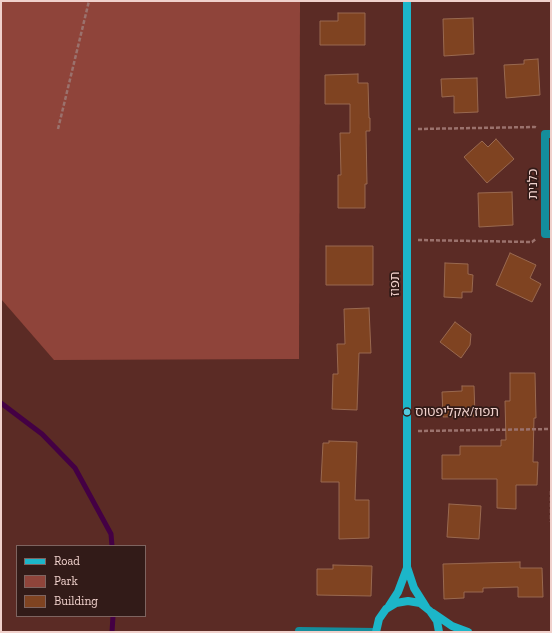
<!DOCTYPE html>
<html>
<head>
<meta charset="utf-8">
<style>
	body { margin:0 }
	#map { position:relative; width:552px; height:633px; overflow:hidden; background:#5b2b25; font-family:"Zilla Slab",serif }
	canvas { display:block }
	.frame { position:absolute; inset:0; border:2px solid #f0d1cc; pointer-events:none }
	.legend { position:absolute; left:16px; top:545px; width:130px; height:72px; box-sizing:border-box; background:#321b18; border:1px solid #7e6460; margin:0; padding:5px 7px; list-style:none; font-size:12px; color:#f0d1cc }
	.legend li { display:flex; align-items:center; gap:8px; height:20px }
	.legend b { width:20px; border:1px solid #7e6460 }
</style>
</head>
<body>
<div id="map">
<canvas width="552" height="633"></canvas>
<div class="frame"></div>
<ul class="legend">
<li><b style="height:5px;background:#1cb6c9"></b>Road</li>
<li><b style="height:11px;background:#8f443a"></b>Park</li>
<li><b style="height:11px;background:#7f4321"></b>Building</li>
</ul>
</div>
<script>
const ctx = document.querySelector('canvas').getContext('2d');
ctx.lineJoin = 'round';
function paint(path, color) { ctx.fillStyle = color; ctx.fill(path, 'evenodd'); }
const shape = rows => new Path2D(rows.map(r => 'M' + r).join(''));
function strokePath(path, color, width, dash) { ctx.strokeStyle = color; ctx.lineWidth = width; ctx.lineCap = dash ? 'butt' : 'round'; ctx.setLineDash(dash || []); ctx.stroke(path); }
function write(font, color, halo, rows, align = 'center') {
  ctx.font = font + ' "Zilla Slab","Noto Sans Hebrew",serif'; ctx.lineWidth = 3.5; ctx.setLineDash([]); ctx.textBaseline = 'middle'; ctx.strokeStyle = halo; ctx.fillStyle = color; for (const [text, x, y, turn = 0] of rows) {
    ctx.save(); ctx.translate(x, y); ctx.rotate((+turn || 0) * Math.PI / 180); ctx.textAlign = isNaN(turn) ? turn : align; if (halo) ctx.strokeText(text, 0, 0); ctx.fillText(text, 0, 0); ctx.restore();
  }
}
paint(shape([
	[1,1,300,1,299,359,54,360,1,299]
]), '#8f443a');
strokePath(shape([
	[1,403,42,434,75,468,111,534,112,546],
	[112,632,113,616]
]), '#404', 5);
const building = shape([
	[338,13,365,13,365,45,320,45,320,21,338,21,338,13],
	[473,18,474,54,444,56,443,19,473,18],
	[538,59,540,95,506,98,504,65,524,64,524,60,538,59],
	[358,74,358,83,368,83,369,118,370,118,370,131,366,131,367,184,365,184,365,208,338,208,338,175,341,175,340,133,350,133,350,104,325,104,325,75,358,74],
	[477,78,478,112,454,113,454,96,442,97,441,79,477,78],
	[496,139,514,159,487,183,464,157,482,141,488,147,496,139],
	[512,192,513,225,479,227,478,193,512,192],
	[326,246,373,246,373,285,326,285,326,246],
	[510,253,536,265,530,278,541,284,532,302,496,285,510,253],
	[445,263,468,264,468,274,473,275,472,292,462,292,462,298,444,297,445,263],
	[369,308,371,353,359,353,357,410,332,409,333,374,338,374,337,344,345,344,344,309,369,308],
	[455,322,471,334,470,345,461,358,440,342,455,322],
	[510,373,535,373,536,418,534,418,533,462,538,462,537,485,516,485,516,509,497,508,497,479,442,479,442,455,460,455,460,446,501,446,501,440,506,440,505,401,510,401,510,373],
	[462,386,474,386,475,416,443,417,442,392,462,391,462,386],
	[329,441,357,442,355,500,369,500,369,538,339,539,339,482,321,482,323,443,329,443,329,441],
	[449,504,481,506,479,539,447,537,449,504],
	[520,562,520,568,542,568,543,597,518,597,518,587,483,588,483,592,464,592,464,598,444,599,443,564,520,562],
	[333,565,372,566,371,596,317,595,317,569,333,569,333,565]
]);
paint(building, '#7f4321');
strokePath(building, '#996950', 1);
strokePath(shape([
	[58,129,89,1],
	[418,129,535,127,537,128],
	[418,240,532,242,536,239],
	[418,431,551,429],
	[551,491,551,522]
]), '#9b726d', 2.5, [4, 2]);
strokePath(shape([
	[551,134,545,134,545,234,551,234],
	[299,631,376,632]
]), '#148d9c', 8);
strokePath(shape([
	[407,1,407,567,414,588,426,607],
	[389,606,398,592,407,568],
	[433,613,452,626,468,632],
	[376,632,379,619,386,609,396,603,408,601,420,603,430,611,437,621,439,632]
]), '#1cb6c9', 8);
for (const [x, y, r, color] of [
	[407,412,4,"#53cadc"]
]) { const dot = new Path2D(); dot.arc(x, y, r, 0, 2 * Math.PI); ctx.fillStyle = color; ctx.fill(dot); strokePath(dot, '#321b18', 1.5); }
write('13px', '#f0d1cc', '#321b18', [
	["כלנית",533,184,-90],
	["תפוז",395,284,-90]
]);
write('13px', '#f0d1cc', '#321b18', [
	["תפוז/אקליפטוס",415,412]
], 'left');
</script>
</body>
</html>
